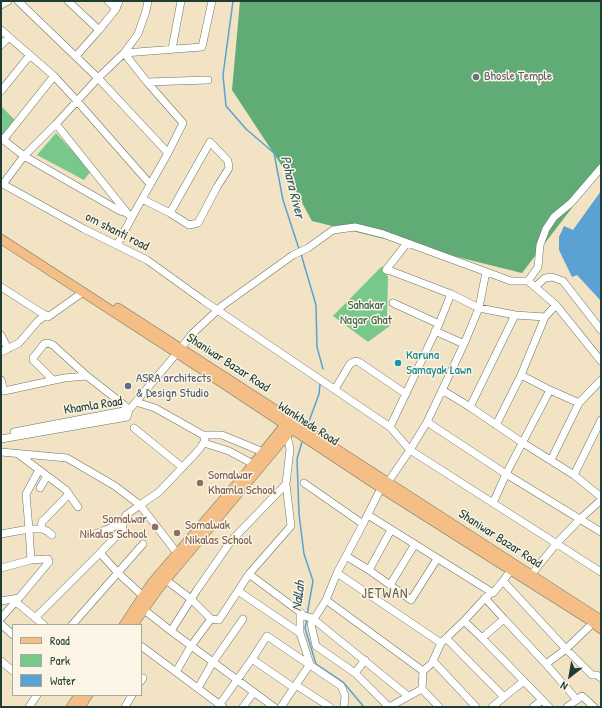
<!DOCTYPE html>
<html>
<head>
<meta charset="utf-8">
<style>
	body { margin:0 }
	#map { position:relative; width:602px; height:708px; overflow:hidden; background:#f1e3c3; font-family:"Patrick Hand",sans-serif }
	canvas { display:block }
	.frame { position:absolute; inset:0; border:2px solid #1f3d34; pointer-events:none }
	.legend { position:absolute; left:12px; top:624px; width:130px; height:72px; box-sizing:border-box; background:#fcf5e5; border:1px solid #a4ab9e; margin:0; padding:5px 7px; list-style:none; font-size:12px; color:#1f3d34 }
	.legend li { display:flex; align-items:center; gap:8px; height:20px }
	.legend b { width:20px; border:1px solid #a4ab9e }
	.north { position:absolute; left:550px; top:656px; width:40px; height:40px; -webkit-text-stroke:3px #fcf5e5; paint-order:stroke; rotate:211deg; font-size:11px; font-weight:700; line-height:16px; text-align:center; color:#1f3d34 }
	.north::after { content:''; display:block; margin:auto; width:14px; height:18px; background:#1f3d34; clip-path:polygon(50% 0,100% 100%,50% 72%,0 100%) }
</style>
</head>
<body>
<div id="map">
<canvas width="602" height="708"></canvas>
<div class="frame"></div>
<ul class="legend">
<li><b style="height:5px;background:#f6be87"></b>Road</li>
<li><b style="height:11px;background:#77c88a"></b>Park</li>
<li><b style="height:11px;background:#5aa2d1"></b>Water</li>
</ul>
<div class="north">N</div>
</div>
<script>
const ctx = document.querySelector('canvas').getContext('2d');
ctx.lineJoin = 'round';
function paint(path, color) { ctx.fillStyle = color; ctx.fill(path, 'evenodd'); }
const shape = rows => new Path2D(rows.map(r => 'M' + r).join(''));
function strokePath(path, color, width, dash) { ctx.strokeStyle = color; ctx.lineWidth = width; ctx.lineCap = dash ? 'butt' : 'round'; ctx.setLineDash(dash || []); ctx.stroke(path); }
function write(font, color, halo, rows, align = 'center') {
  ctx.font = font + ' "Patrick Hand",sans-serif'; ctx.lineWidth = 3; ctx.setLineDash([]); ctx.textBaseline = 'middle'; ctx.strokeStyle = halo; ctx.fillStyle = color; for (const [text, x, y, turn = 0] of rows) {
    ctx.save(); ctx.translate(x, y); ctx.rotate((+turn || 0) * Math.PI / 180); ctx.textAlign = isNaN(turn) ? turn : align; if (halo) ctx.strokeText(text, 0, 0); ctx.fillText(text, 0, 0); ctx.restore();
  }
}
paint(shape([
	[1,106,16,121,4,135,1,133],
	[56,133,91,171,84,180,37,155],
	[382,266,388,277,387,317,391,325,368,342,333,316]
]), '#77c88a');
paint(shape([
	[240,1,601,1,601,170,522,273,312,221,280,163,232,90]
]), '#61ac76');
paint(shape([
	[601,191,601,301,577,275,572,277,559,250,559,237,564,226,573,230]
]), '#5aa2d1');
strokePath(shape([
	[233,1,223,75,226,106,246,129,274,153,283,200,299,249],
	[301,254,316,305,317,347,323,369],
	[308,424,319,394,320,384],
	[302,442,297,459,299,514,304,554,313,581,307,615],
	[307,619,305,628,316,664,343,682,364,707]
]), '#5aa2d1', 1.5);
const minor = shape([
	[18,1,98,78,168,153],
	[68,1,99,30,76,56],
	[108,1,116,9],
	[1,5,8,1],
	[1,30,54,76,77,101,98,78,124,53,138,34,146,11,148,1],
	[99,30,116,9,119,1],
	[1,45,9,37],
	[172,49,181,1],
	[147,82,124,53,202,47,212,1],
	[1,91,30,55],
	[1,138,24,156,56,124],
	[3,140,54,76],
	[1,183,84,229,147,260,204,301,390,427,410,450,388,482],
	[3,184,24,156,120,211,133,215,117,245],
	[142,199,170,213,210,142,228,161,229,168,217,187,198,223,189,225,170,213],
	[128,214,56,124,77,101,150,184],
	[133,215,168,153,183,123,147,82,208,80],
	[407,243,386,270,391,271,451,294,479,308,464,344,427,422,410,450,601,572],
	[486,272,479,308,515,315,545,317,556,305,528,281],
	[1,287,48,317,79,295,82,292],
	[535,287,545,278,552,277,563,281,601,330],
	[393,303,439,324],
	[556,305,601,361],
	[435,331,464,344],
	[1,335,8,349],
	[1,352,19,343,38,321,46,315],
	[1,380,4,391,64,378,87,376,124,405,129,410],
	[53,380,33,360,33,358,44,344,48,343,53,345,87,376],
	[335,389,350,364,353,362,356,361,359,362,406,394],
	[442,390,470,407,523,443,574,475,601,497],
	[550,390,579,403],
	[136,402,155,408,180,422,203,435,205,440,201,447,195,454,159,492,140,505,177,553],
	[470,407,515,315],
	[427,422,506,474,601,532],
	[496,425,521,375],
	[390,427,439,324,451,294],
	[134,428,182,467],
	[14,432,129,410],
	[203,435,222,435,263,452],
	[1,439,127,417,129,410,177,353,192,334,222,306,293,255,308,248,333,230,355,227,383,234,511,281,528,281,538,267,540,245,546,229,554,217,571,203,601,168],
	[204,443,229,451,253,464],
	[1,452,67,458,115,486,140,505,126,515,123,521,123,529,100,553],
	[18,454,66,490,78,507],
	[551,460,579,403,601,380],
	[39,470,26,494,29,529,42,529,47,531,52,535],
	[574,475,601,420],
	[304,483,363,524,381,488],
	[40,488,47,476],
	[493,503,506,474,550,390,521,375,545,317],
	[368,515,493,593,503,581,513,567],
	[363,524,337,573,326,600,311,624,316,646,355,673,389,707,422,689],
	[41,529,42,521,44,520,69,494],
	[1,534,29,529,31,560],
	[95,534,123,523],
	[346,556,369,570,411,600,437,559],
	[1,568,31,560,46,559,48,559,49,561,49,562,19,598,1,618],
	[369,570,391,530],
	[337,573,441,643],
	[249,574,300,612,300,633],
	[531,575,556,544,580,519,601,500],
	[162,577,191,599,211,619,191,646,176,672],
	[503,581,566,649,593,623],
	[390,585,415,544],
	[238,591,300,633,310,664,281,707],
	[488,596,485,598,504,619],
	[326,600,423,671],
	[1,601,19,598],
	[16,602,44,625],
	[143,609,171,631,197,590,231,541,286,484,290,449,287,435],
	[300,612,304,616,312,618,408,696],
	[35,618,100,553,118,573,143,596],
	[211,619,219,620,249,574,291,526,286,484],
	[464,621,482,638],
	[1,624,13,635],
	[72,625,143,544],
	[171,631,274,707],
	[446,638,504,697,492,707],
	[141,646,223,707],
	[252,659,294,688],
	[1,661,13,671],
	[433,661,476,707],
	[546,664,566,649,592,675,597,675,601,678],
	[355,673,365,660],
	[141,681,143,678],
	[296,685,330,707],
	[198,688,213,662,243,619],
	[504,697,524,681],
	[220,704,252,659,267,636,341,686,345,695,344,707],
	[29,707,37,695],
	[125,707,132,695],
	[243,707,254,692],
	[439,707,422,689,423,671,432,663,441,643,464,621,485,598],
	[533,707,542,700],
	[549,707,482,638,504,619,546,664,577,700],
	[567,707,582,696,594,707]
]);
const major = shape([
	[1,239,177,353,381,488,588,619,601,629],
	[118,308,601,620],
	[124,625,151,584,247,472,288,421],
	[133,625,159,588,287,435,295,424],
	[71,707,79,695],
	[80,707,88,695]
]);
strokePath(minor, '#687766', 8);
strokePath(major, '#687766', 10);
strokePath(minor, '#fff', 7);
strokePath(major, '#f6be87', 9);
for (const [x, y, r, color] of [
	[476,77,4,"#6b7280"],
	[398,363,4,"#0f9aa8"],
	[128,386,4,"#5c6f8a"],
	[200,483,4,"#8d6e63"],
	[155,527,4,"#8d6e63"],
	[177,533,4,"#8d6e63"]
]) { const dot = new Path2D(); dot.arc(x, y, r, 0, 2 * Math.PI); ctx.fillStyle = color; ctx.fill(dot); strokePath(dot, '#fcf5e5', 1.5); }
write('13px', '#5b616d', '#fcf5e5', [
	["Bhosle Temple",484,77]
], 'left');
write('13px', '#1f3d34', '#fcf5e5', [
	["om shanti road",117,232,27],
	["Shaniwar Bazar Road",228,363,33],
	["Khamla Road",93,406,-9],
	["Wankhede Road",308,424,33],
	["Shaniwar Bazar Road",500,539,33]
]);
write('13px', '#35604a', '#fcf5e5', [
	["Sahakar",366,306],
	["Nagar Ghat",366,321]
]);
write('13px', '#0d838f', '#fcf5e5', [
	["Karuna",406,356],
	["Samayak Lawn",406,371]
], 'left');
write('13px', '#4e5e75', '#fcf5e5', [
	["ASRA architects",136,379],
	["& Design Studio",136,394]
], 'left');
write('13px', '#785e54', '#fcf5e5', [
	["Somalwar",208,476],
	["Khamla School",208,491],
	["Somalwar",147,520,"right"],
	["Nikalas School",147,535,"right"],
	["Somalwak",185,526],
	["Nikalas School",185,541]
], 'left');
write('italic 14px', '#315b63', '#fcf5e5', [
	["Pohara River",292,187,76],
	["Nallah",299,596,-83]
]);
ctx.letterSpacing = '1px';
write('14px', '#636048', '#fcf5e5', [
	["JETWAN",385,594]
]);
ctx.letterSpacing = '0px';
</script>
</body>
</html>
